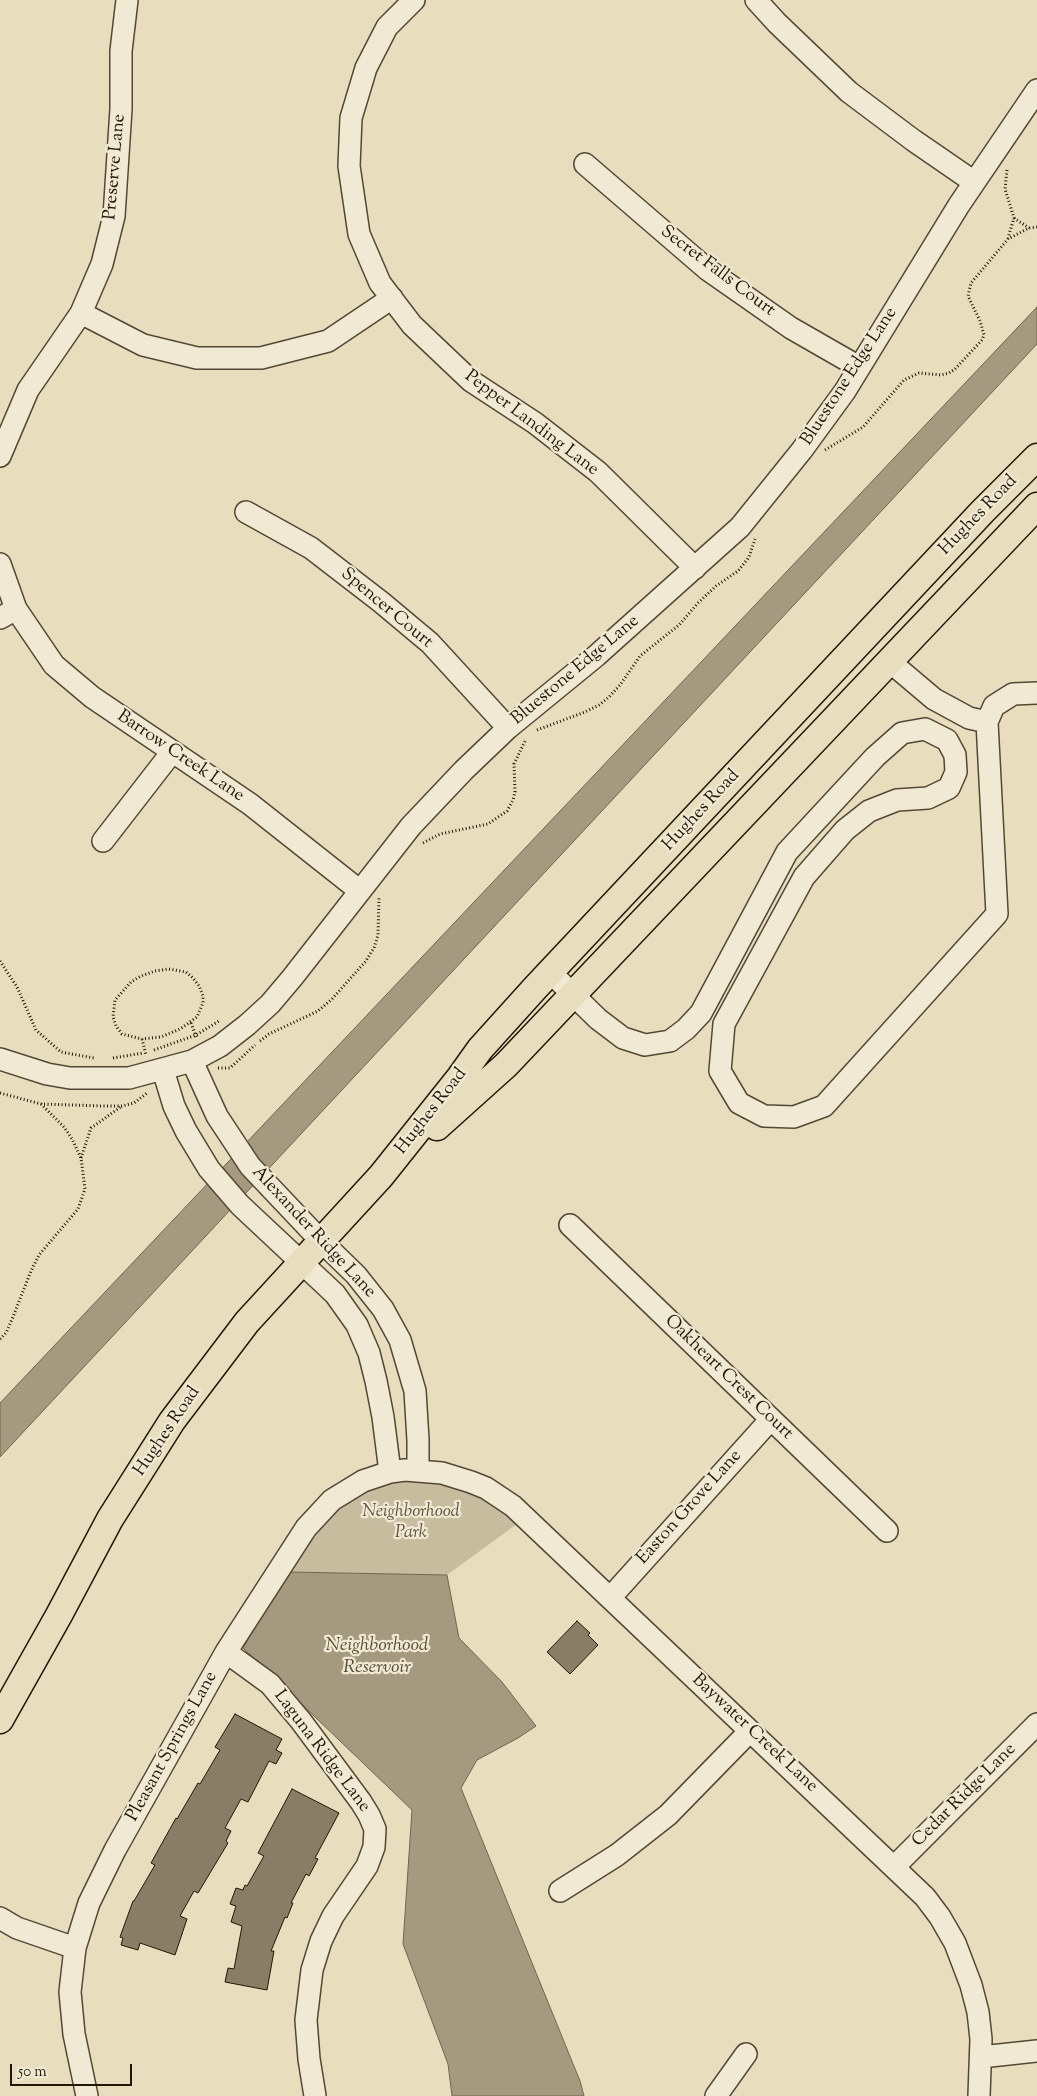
<!DOCTYPE html>
<html>
<head>
<meta charset="utf-8">
<style>
	body { margin:0 }
	#map { position:relative; width:1037px; height:2096px; overflow:hidden; background:#e8debd; font-family:"Sorts Mill Goudy",serif }
	canvas { display:block }
	.scale { position:absolute; left:10px; top:2064px; width:122px; height:22px; box-sizing:border-box; border:2px solid #231606; border-top:0; padding-left:6px; font-size:15px; line-height:18px; white-space:nowrap; color:#231606; -webkit-text-stroke:4px #f0ead4; paint-order:stroke }
</style>
</head>
<body>
<div id="map">
<canvas width="1037" height="2096"></canvas>
<div class="scale">50 m</div>
</div>
<script>
const ctx = document.querySelector('canvas').getContext('2d');
ctx.lineJoin = 'round';
function paint(path, color) { ctx.fillStyle = color; ctx.fill(path, 'evenodd'); }
const shape = rows => new Path2D(rows.map(r => 'M' + r).join(''));
function strokePath(path, color, width, dash) { ctx.strokeStyle = color; ctx.lineWidth = width; ctx.lineCap = dash ? 'butt' : 'round'; ctx.setLineDash(dash || []); ctx.stroke(path); }
function write(font, color, halo, rows, align = 'center') {
  ctx.font = font + ' "Sorts Mill Goudy",serif'; ctx.lineWidth = 4.5; ctx.setLineDash([]); ctx.textBaseline = 'middle'; ctx.strokeStyle = halo; ctx.fillStyle = color; for (const [text, x, y, turn = 0] of rows) {
    ctx.save(); ctx.translate(x, y); ctx.rotate((+turn || 0) * Math.PI / 180); ctx.textAlign = isNaN(turn) ? turn : align; if (halo) ctx.strokeText(text, 0, 0); ctx.fillText(text, 0, 0); ctx.restore();
  }
}
paint(shape([
	[405,1470,471,1482,525,1518,447,1575,288,1572,332,1500]
]), '#c7bc9e');
const water = shape([
	[1037,307,1037,344,0,1457,0,1403,1037,307],
	[288,1572,447,1575,459,1638,502,1682,536,1726,518,1738,477,1760,461,1788,580,2081,584,2096,452,2096,448,2064,403,1944,412,1810,243,1648,288,1572]
]);
paint(water, '#a59a7f');
strokePath(water, '#71654f', 1);
const building = shape([
	[577,1621,590,1633,588,1635,598,1645,570,1674,547,1652,577,1621],
	[235,1714,282,1739,276,1750,282,1753,276,1764,269,1761,248,1802,241,1799,225,1828,231,1831,226,1841,228,1843,198,1893,194,1891,180,1916,187,1919,175,1955,140,1943,138,1950,121,1945,123,1938,120,1937,133,1901,134,1901,155,1865,151,1863,176,1818,177,1819,198,1783,200,1784,220,1750,215,1747,235,1714],
	[292,1789,339,1813,315,1858,318,1859,309,1876,306,1874,291,1903,293,1903,287,1918,285,1917,271,1951,274,1951,267,1990,225,1982,228,1968,234,1969,242,1926,231,1922,236,1906,230,1904,236,1888,243,1890,245,1885,247,1886,264,1856,258,1853,292,1789]
]);
paint(building, '#897e65');
strokePath(building, '#231606', 1);
const minor = shape([
	[414,0,387,27,366,68,351,118,349,166,359,234,380,283,412,325,471,381,535,423,598,472,695,568],
	[756,0,777,23,849,92,913,140,974,182],
	[585,164,708,270,791,328,859,367],
	[81,313,143,345,197,358,261,358,328,341,392,298],
	[0,456,28,390,81,313,102,264,114,216,121,109,121,51,127,0],
	[246,512,311,548,381,602,430,643,508,728],
	[0,564,16,609,54,665,92,697,250,804,360,891],
	[0,618,16,609],
	[987,722,994,706,1013,694,1037,693],
	[103,841,172,752],
	[550,972,598,1019,623,1038,645,1045,670,1041,686,1029,701,1013,787,852,875,757,902,733,925,729,947,740,955,755,956,772,949,788,928,798,897,800,869,811,845,830,804,877,724,1024,720,1071,739,1103,764,1116,794,1117,824,1106,997,914,987,722,969,718,934,699,889,661],
	[0,1059,47,1074,70,1078,129,1078,192,1061,220,1046,247,1025,270,1004,292,978,411,826,464,770,508,728,596,656,740,527,802,450,845,391,959,205,1037,90],
	[192,1061,217,1116,250,1166,321,1241,356,1275,383,1309,400,1340,415,1391,418,1440,418,1471],
	[163,1070,174,1106,186,1131,209,1169,240,1205,335,1294,357,1325,369,1353,376,1381,383,1417,390,1472],
	[570,1225,887,1531],
	[610,1598,771,1419],
	[226,1652,270,1684,301,1721,361,1802,369,1815,375,1829,374,1847,367,1866,333,1916,321,1941,312,1970,306,2020,309,2059,315,2096],
	[894,1867,1037,1724],
	[560,1891,617,1855,668,1815,750,1731],
	[0,1918,17,1928,75,1948],
	[981,2057,1037,2051],
	[87,2096,74,2034,70,1992,75,1948,89,1903,115,1850,226,1652,306,1528,332,1500,363,1481,390,1472,405,1470,442,1473,471,1482,486,1488,513,1506,925,1897,940,1917,955,1943,971,1985,978,2012,981,2039,979,2096],
	[716,2096,746,2054]
]);
const major = shape([
	[437,1127,506,1065,1037,506],
	[0,1720,59,1615,110,1519,172,1421,247,1322,381,1176,460,1077,480,1049,536,987,983,511,1037,457]
]);
strokePath(minor, '#544834', 24);
strokePath(major, '#231606', 29);
strokePath(shape([
	[1007,170,1005,189,1014,218,1008,238],
	[1014,218,1029,228],
	[825,450,863,427,904,380,919,373,941,375,949,373,955,369,982,340,984,335,980,321,968,296,971,283,1008,239,1029,228,1037,227],
	[537,730,585,712,599,705,609,697,620,685,640,656,679,625,698,603,716,586,738,571,749,557,755,539],
	[423,843,440,834,488,824,507,811,513,800,515,792,514,764,526,739],
	[0,961,17,987,36,1030,61,1052,94,1058],
	[169,969,186,972,193,978,199,986,203,996,203,1003,197,1017,180,1029,161,1037,142,1039,122,1034,116,1026,113,1017,115,1000,131,982,141,976,155,971,169,969],
	[191,1023,197,1039],
	[142,1039,146,1055],
	[260,1041,269,1034,318,1011,332,999,366,961,374,948,378,935,379,898],
	[154,1050,196,1035,219,1021],
	[113,1058,143,1053],
	[218,1068,230,1068,255,1045],
	[0,1093,41,1104,103,1106,122,1106,134,1103,147,1093],
	[81,1158,91,1128,122,1106],
	[0,1339,6,1333,13,1317,31,1271,39,1255,78,1209,85,1189,81,1158,72,1139,64,1127,41,1104]
]), '#231606', 3, [1, 2.5]);
strokePath(minor, '#f0ead4', 21);
strokePath(major, '#e8debd', 26);
write('18px', '#231606', '#f0ead4', [
	["Preserve Lane",116,167,-85],
	["Secret Falls Court",717,272,37],
	["Bluestone Edge Lane",850,377,-57],
	["Pepper Landing Lane",531,424,37],
	["Hughes Road",979,516,-46],
	["Spencer Court",386,609,40],
	["Bluestone Edge Lane",576,671,-40],
	["Barrow Creek Lane",180,757,34],
	["Hughes Road",702,811,-47],
	["Hughes Road",432,1112,-52],
	["Alexander Ridge Lane",313,1233,47],
	["Oakheart Crest Court",728,1378,44],
	["Hughes Road",168,1432,-56],
	["Easton Grove Lane",690,1508,-48],
	["Baywater Creek Lane",754,1734,43],
	["Pleasant Springs Lane",173,1747,-61],
	["Laguna Ridge Lane",321,1752,53],
	["Cedar Ridge Lane",965,1796,-45]
]);
write('italic 18px', '#5c503b', '#f0ead4', [
	["Neighborhood",411,1513],
	["Park",411,1534]
]);
write('italic 19px', '#574b36', '#f0ead4', [
	["Neighborhood",377,1647],
	["Reservoir",377,1669]
]);
</script>
</body>
</html>
